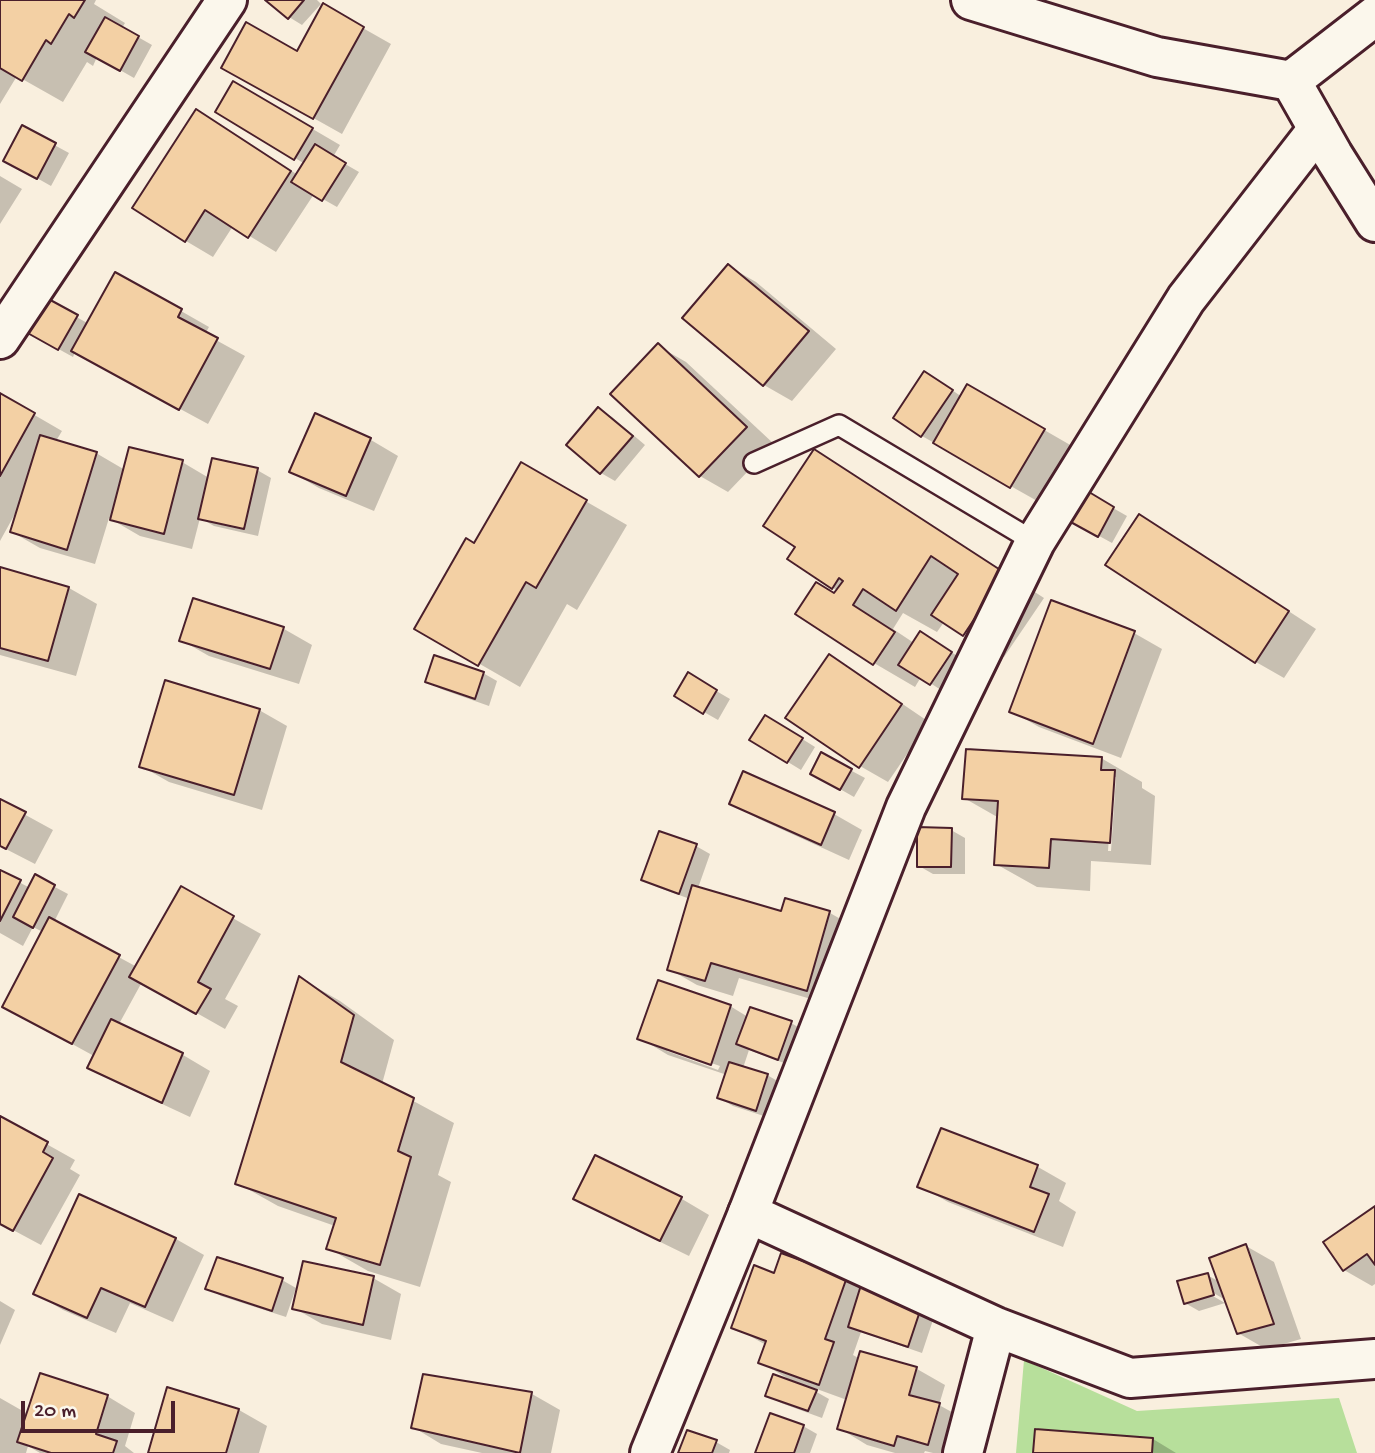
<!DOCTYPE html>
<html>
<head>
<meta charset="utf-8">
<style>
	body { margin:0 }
	#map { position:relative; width:1375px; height:1453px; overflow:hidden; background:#f9efde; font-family:"Gochi Hand",sans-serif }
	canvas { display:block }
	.scale { position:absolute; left:21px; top:1401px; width:154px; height:32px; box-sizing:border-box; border:4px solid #4a1f2b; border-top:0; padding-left:9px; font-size:21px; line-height:24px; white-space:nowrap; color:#4a1f2b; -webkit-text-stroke:5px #fbf7ec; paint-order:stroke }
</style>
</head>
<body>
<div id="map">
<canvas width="1375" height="1453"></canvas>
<div class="scale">20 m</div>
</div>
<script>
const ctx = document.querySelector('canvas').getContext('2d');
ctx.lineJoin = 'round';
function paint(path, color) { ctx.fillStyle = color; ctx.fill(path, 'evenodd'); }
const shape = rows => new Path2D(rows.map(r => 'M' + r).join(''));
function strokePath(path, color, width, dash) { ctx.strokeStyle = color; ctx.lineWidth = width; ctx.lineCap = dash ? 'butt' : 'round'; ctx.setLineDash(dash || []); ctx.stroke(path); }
paint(shape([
	[1024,1360,1137,1411,1339,1398,1357,1453,1016,1453]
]), '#b7df9b');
paint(shape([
	[0,0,96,0,94,4,125,23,122,28,152,45,134,78,97,57,93,66,87,62,63,102,17,76,0,104],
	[268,0,317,0,321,4,302,25,289,17],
	[324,6,391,44,342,134,251,83,297,53],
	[234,83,340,145,333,157,359,172,337,207,314,194,276,252,233,226,213,257,186,241,196,111,298,175,305,164,218,111],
	[23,128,69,153,51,186,5,160],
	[0,176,22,189,0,224],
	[728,266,756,282,836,349,792,401,764,385],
	[44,299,89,324,181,311,209,327,205,334,245,356,208,424,75,352,73,357,26,331],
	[658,346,686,362,774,444,728,492,700,476,612,394],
	[939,381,962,397,968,386,1072,446,1039,502,922,436],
	[0,395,62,431,56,441,96,453,125,470,182,462,209,478,257,470,271,478,258,536,214,526,200,518,192,549,140,536,109,518,95,564,40,548,12,532,16,512,0,541],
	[598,409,612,417,645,445,615,481,601,473],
	[316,415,371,440,398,456,374,511,319,488,291,472],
	[814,451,855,475,1044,598,1004,657,944,622,937,632,903,613,893,629,914,643,934,641,965,661,944,692,921,677,915,687,874,663,835,595,838,591,789,559,798,547],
	[521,464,627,525,577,610,567,604,520,687,417,628,475,545],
	[1085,492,1127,516,1112,543,1070,520],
	[1139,516,1167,532,1316,629,1284,678,1256,662,1107,565],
	[0,569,69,588,97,604,76,676,0,655],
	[194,600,284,629,312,645,299,684,209,656,181,640],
	[1052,603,1134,633,1162,649,1121,758,1039,727,1011,711],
	[829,657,857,673,929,722,888,782,860,766,788,717],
	[483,673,497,681,489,706,441,689,427,681],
	[689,675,730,699,718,720,676,696],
	[259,710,287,726,262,810,169,782,141,766],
	[780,725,815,747,801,770,752,740],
	[822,755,865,778,854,797,812,773],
	[1101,758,1142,782,1142,788,1155,796,1151,865,1091,861,1090,891,1037,887,996,864,999,818,964,798],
	[1113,777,1116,777,1111,851,1108,851],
	[744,774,834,814,862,830,849,860,759,819,731,803],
	[0,801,53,830,35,864,0,846],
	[951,830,965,838,965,874,933,874,919,866],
	[696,846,710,854,698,888,782,913,786,900,830,913,858,929,835,1006,739,978,733,996,697,985,669,969,690,899,657,887,643,880],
	[0,872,30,888,36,877,68,894,54,922,137,967,181,889,261,934,225,999,238,1006,225,1029,142,982,119,1024,183,1055,210,1071,190,1117,117,1083,89,1067,94,1056,32,1022,43,932,33,927,23,946,0,933],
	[300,978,340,1001,394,1040,382,1084,454,1123,438,1175,451,1182,420,1287,368,1271,328,1248,335,1226,278,1206,237,1183],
	[730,1006,748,1017,791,1023,805,1031,792,1066,749,1050,743,1068,767,1075,781,1083,770,1118,733,1106,719,1098,727,1075,668,1055,640,1038],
	[667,1048,720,1066,718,1070,667,1051],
	[0,1118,75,1160,70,1169,80,1175,41,1245,0,1223],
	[942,1130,1038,1167,1066,1183,1059,1201,1076,1212,1063,1247,948,1202,920,1186],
	[595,1158,682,1199,709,1215,689,1256,603,1214,575,1198],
	[80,1196,176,1239,204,1255,173,1322,130,1303,116,1333,63,1310,36,1294],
	[1375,1208,1375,1284,1372,1286,1344,1270],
	[1246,1246,1274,1262,1301,1339,1266,1349,1238,1333,1227,1301,1207,1289,1206,1292,1225,1303,1199,1311,1185,1303,1207,1275,1220,1282],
	[775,1275,846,1279,862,1288,935,1314,922,1353,861,1332,853,1355,860,1359,861,1353,917,1369,945,1385,939,1405,968,1421,958,1453,933,1453,925,1451,924,1453,895,1453,867,1445,839,1428,847,1400,814,1388,813,1390,829,1399,822,1418,781,1403,767,1395,792,1381,760,1362,766,1345,734,1327],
	[373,1278,401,1294,391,1340,322,1324,294,1308],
	[282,1280,296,1288,286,1317,221,1296,208,1288],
	[0,1301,15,1310,0,1345],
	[425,1376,532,1394,560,1410,551,1453,482,1453,441,1444,413,1427],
	[107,1396,135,1413,125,1446,134,1453,40,1453,28,1446,26,1453,0,1453,0,1398,28,1414],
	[239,1410,267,1426,259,1453,149,1453],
	[803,1426,817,1434,810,1453,757,1453],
	[1153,1439,1176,1453,1035,1453],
	[716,1442,730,1450,729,1453,680,1453]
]), '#0003');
const building = shape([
	[0,0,85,0,74,18,69,14,51,44,46,40,22,81,0,68,0,0],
	[265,0,304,0,288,19,265,0],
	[323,3,364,27,313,119,221,68,246,22,297,51,323,3],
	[105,17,139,36,120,71,85,52,105,17],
	[233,81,313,128,294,160,215,112,233,81],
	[196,109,291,171,248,238,205,210,185,242,132,208,196,109],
	[22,125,56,143,37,179,3,161,22,125],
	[315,144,346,163,322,201,291,182,315,144],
	[728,264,809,331,763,386,682,318,728,264],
	[115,272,182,309,178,317,218,338,179,410,71,351,115,272],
	[43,296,78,315,58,350,24,331,43,296],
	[658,343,747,427,699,477,610,394,658,343],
	[924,371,953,390,921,437,893,418,924,371],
	[967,384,1045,429,1010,488,933,443,967,384],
	[0,393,35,413,0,476,0,393],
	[598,407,633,436,600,474,566,445,598,407],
	[315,413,371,438,346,496,289,472,315,413],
	[40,435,97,452,67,550,10,532,40,435],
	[129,447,183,460,164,534,110,520,129,447],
	[814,449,1005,573,963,636,931,615,958,574,931,556,896,611,863,589,853,605,895,632,873,665,795,614,816,582,834,593,843,581,839,578,832,589,787,559,795,547,763,526,814,449],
	[212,458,258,468,244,529,198,519,212,458],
	[521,462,587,500,536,588,526,582,478,666,414,629,466,538,474,543,521,462],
	[1084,489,1114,507,1098,537,1067,520,1084,489],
	[1139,514,1289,611,1255,663,1105,565,1139,514],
	[0,567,69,587,48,661,0,648,0,567],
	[193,598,284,627,270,669,179,641,193,598],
	[1051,600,1135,631,1093,744,1009,712,1051,600],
	[920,631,952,652,930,685,898,665,920,631],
	[829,654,902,704,859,768,785,718,829,654],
	[434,655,484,672,475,699,425,682,434,655],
	[688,672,717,690,703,714,674,696,688,672],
	[165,680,260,709,234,795,139,767,165,680],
	[765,715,803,738,787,763,749,740,765,715],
	[966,749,1102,757,1101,770,1115,770,1110,843,1051,839,1049,868,994,865,998,801,962,799,966,749],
	[821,752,852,769,840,790,810,774,821,752],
	[743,771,835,812,821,845,729,804,743,771],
	[0,799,26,812,6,849,0,846,0,799],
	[917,827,952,828,951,867,917,867,917,827],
	[659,831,697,844,679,894,641,880,659,831],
	[0,870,21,880,0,921,0,870],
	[35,874,55,885,33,928,13,917,35,874],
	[692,885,781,911,785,898,830,911,807,991,711,963,705,981,667,970,692,885],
	[181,886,234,916,198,982,211,989,196,1014,129,977,181,886],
	[49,917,120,955,72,1044,2,1007,49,917],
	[299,976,354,1015,341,1062,414,1098,398,1151,411,1157,380,1265,326,1249,336,1218,235,1184,299,976],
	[658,980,731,1005,711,1065,637,1039,658,980],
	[750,1007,792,1021,778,1060,736,1044,750,1007],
	[111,1019,183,1053,162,1103,87,1068,111,1019],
	[729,1062,768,1074,756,1111,717,1098,729,1062],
	[0,1116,48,1142,43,1152,53,1158,13,1231,0,1224,0,1116],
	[941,1128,1038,1165,1030,1187,1049,1194,1034,1232,917,1187,941,1128],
	[595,1155,682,1197,660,1241,573,1199,595,1155],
	[79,1194,176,1238,145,1307,101,1288,87,1318,33,1294,79,1194],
	[1375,1206,1375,1265,1367,1254,1343,1271,1323,1242,1375,1206],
	[1246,1244,1274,1324,1237,1334,1209,1258,1246,1244],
	[781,1253,847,1277,825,1339,834,1342,819,1385,758,1363,766,1341,731,1328,754,1265,774,1273,781,1253],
	[217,1257,283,1278,272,1311,205,1289,217,1257],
	[303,1261,374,1276,363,1325,292,1309,303,1261],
	[1208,1273,1214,1295,1184,1304,1177,1281,1208,1273],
	[861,1285,922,1305,908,1347,848,1327,861,1285],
	[860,1351,917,1367,909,1395,940,1403,928,1445,897,1436,894,1446,837,1429,860,1351],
	[40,1373,108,1395,96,1434,117,1441,113,1453,51,1453,17,1442,40,1373],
	[423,1374,532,1392,520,1453,411,1428,423,1374],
	[773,1374,817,1390,808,1411,765,1396,773,1374],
	[167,1387,239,1409,226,1453,148,1453,167,1387],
	[770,1413,804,1425,794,1453,755,1453,770,1413],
	[1035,1429,1153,1438,1152,1453,1033,1453,1035,1429],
	[687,1430,717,1440,712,1453,678,1453,687,1430]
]);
paint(building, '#f3d0a4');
strokePath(building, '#4a1f2b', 2);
const lane = shape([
	[754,463,839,425,1035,542]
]);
const street = shape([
	[971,0,1157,57,1291,81,1375,16],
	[1291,81,1333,155,1375,222],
	[0,339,227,0],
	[748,1213,996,1327,1130,1378,1375,1359],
	[963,1453,996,1327]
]);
const secondary = shape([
	[650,1453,748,1213,906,807,1035,542,1186,299,1318,129]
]);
strokePath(lane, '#4a1f2b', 24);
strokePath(street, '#4a1f2b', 44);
strokePath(secondary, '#4a1f2b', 44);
strokePath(lane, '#fbf7ec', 19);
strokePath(street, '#fbf7ec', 38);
strokePath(secondary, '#fbf7ec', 38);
</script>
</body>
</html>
